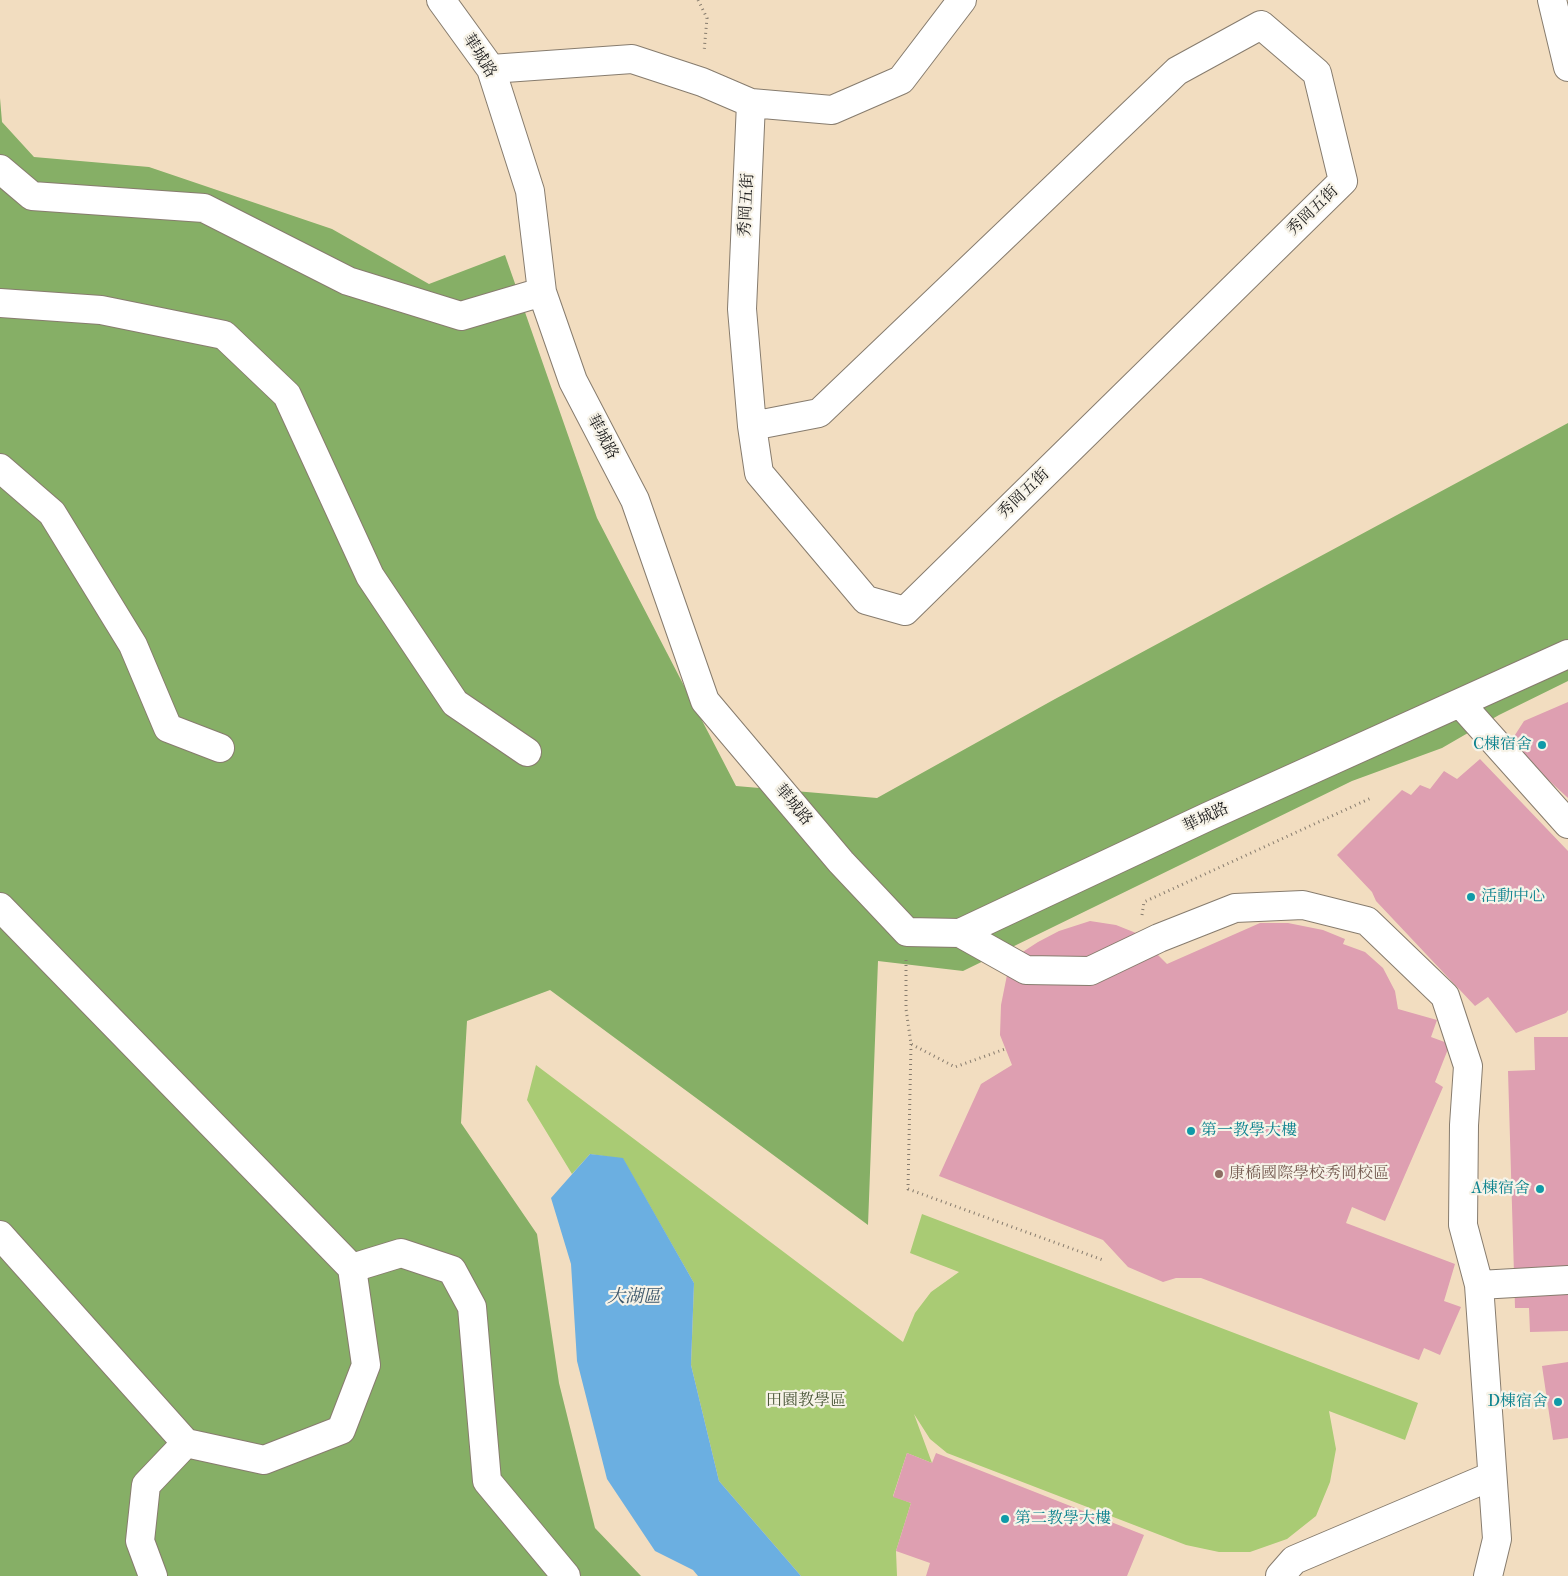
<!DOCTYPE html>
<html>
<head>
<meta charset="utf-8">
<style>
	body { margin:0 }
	canvas { display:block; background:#f2ddc0 }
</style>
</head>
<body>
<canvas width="1568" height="1576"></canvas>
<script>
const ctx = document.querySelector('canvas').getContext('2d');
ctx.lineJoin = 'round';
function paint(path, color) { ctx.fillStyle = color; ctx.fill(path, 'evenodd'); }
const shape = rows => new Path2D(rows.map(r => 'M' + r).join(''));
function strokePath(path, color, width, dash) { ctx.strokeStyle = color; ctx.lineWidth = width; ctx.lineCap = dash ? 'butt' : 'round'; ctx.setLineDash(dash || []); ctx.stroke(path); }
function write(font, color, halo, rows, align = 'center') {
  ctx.font = font + ' "IM FELL French Canon","Noto Serif TC",serif'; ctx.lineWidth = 4.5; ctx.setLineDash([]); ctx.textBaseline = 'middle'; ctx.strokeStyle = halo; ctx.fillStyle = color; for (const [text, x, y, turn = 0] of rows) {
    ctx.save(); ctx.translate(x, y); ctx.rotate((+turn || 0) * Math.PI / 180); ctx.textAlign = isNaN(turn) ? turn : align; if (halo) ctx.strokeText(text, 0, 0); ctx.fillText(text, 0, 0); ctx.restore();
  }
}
paint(shape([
	[536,1065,903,1342,915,1313,931,1292,959,1272,910,1253,922,1214,1418,1403,1405,1440,1329,1411,1336,1449,1330,1482,1316,1516,1287,1539,1250,1552,1219,1552,1186,1545,947,1453,930,1439,914,1414,932,1463,907,1453,893,1496,911,1503,896,1551,897,1576,801,1576,719,1481,691,1365,694,1283,623,1159,590,1154,572,1174,527,1100]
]), '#a9cb74');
paint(shape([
	[0,98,2,122,34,157,149,167,332,229,429,284,505,255,597,518,736,786,877,798,1055,699,1568,423,1568,681,1499,715,1442,748,1352,781,963,971,878,961,868,1225,550,990,467,1021,461,1123,537,1234,559,1383,595,1528,641,1576,0,1576]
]), '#86af66');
paint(shape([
	[590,1154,623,1158,694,1283,691,1365,719,1481,801,1576,698,1576,693,1570,655,1551,607,1479,577,1361,571,1264,551,1198]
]), '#6bafe1');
paint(shape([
	[1568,702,1568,798,1518,752,1513,738,1524,721],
	[1480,759,1568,851,1568,1010,1566,1013,1516,1033,1488,997,1475,1006,1376,901,1372,892,1337,855,1402,790,1411,795,1420,785,1430,789,1444,771,1457,779],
	[1090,921,1116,925,1136,933,1167,964,1260,923,1288,923,1323,930,1345,939,1343,944,1365,952,1383,968,1395,991,1398,1009,1437,1020,1431,1037,1450,1044,1435,1082,1443,1087,1385,1221,1352,1207,1346,1223,1455,1264,1444,1301,1461,1307,1440,1355,1424,1348,1419,1360,1201,1278,1176,1278,1163,1282,1128,1267,1103,1240,939,1176,981,1084,1012,1065,1000,1035,1001,1005,1007,975,1018,955,1038,942,1059,931],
	[1534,1037,1568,1037,1568,1331,1530,1332,1529,1308,1515,1308,1508,1071,1535,1070],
	[1568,1362,1568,1438,1553,1440,1542,1366],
	[907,1453,932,1463,936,1453,1144,1535,1127,1576,926,1576,930,1563,896,1551,911,1503,893,1497]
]), '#de9fb1');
const minor = shape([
	[441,0,491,69,530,191,542,292,573,381,635,500,705,701,841,862,907,932,960,933,1207,817,1568,654],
	[1552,0,1568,67],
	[491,69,632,59,702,82,751,103,832,110,901,80,962,0],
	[751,103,742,309,752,426,759,473,866,600,905,611,1343,181,1317,73,1261,25,1177,71,819,413,752,426],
	[0,169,32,196,204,208,348,281,461,316,542,292],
	[0,303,101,310,224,335,287,395,370,576,455,703,527,752],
	[0,468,52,513,133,645,168,728,220,748],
	[1460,703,1568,824],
	[0,907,352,1268,366,1365,341,1430,264,1460,186,1443,0,1235],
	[960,933,1026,970,1090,971,1159,938,1235,908,1303,905,1367,921,1445,996,1468,1066,1464,1125,1463,1225,1479,1285,1497,1539,1488,1576],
	[352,1268,401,1253,452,1270,472,1307,487,1481,566,1576],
	[1479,1285,1568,1280],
	[153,1576,140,1541,146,1485,186,1443],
	[1280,1576,1294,1560,1492,1476]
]);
strokePath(minor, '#877c6e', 30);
strokePath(shape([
	[698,0,707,18,704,52],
	[1142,915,1144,902,1371,798],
	[906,960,906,1009,911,1044,955,1067,1005,1049],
	[911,1044,908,1189,1103,1260]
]), '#877c6e', 3, [1, 4]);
strokePath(minor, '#fff', 28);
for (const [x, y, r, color] of [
	[1542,745,5,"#0f9aa8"],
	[1471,897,5,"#0f9aa8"],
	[1191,1131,5,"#0f9aa8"],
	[1219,1174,5,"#8d6e63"],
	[1540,1189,5,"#0f9aa8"],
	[1558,1402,5,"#0f9aa8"],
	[1005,1519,5,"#0f9aa8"]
]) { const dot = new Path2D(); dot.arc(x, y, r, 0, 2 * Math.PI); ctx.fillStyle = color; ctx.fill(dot); strokePath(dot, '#f7f3e8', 2); }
write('16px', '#1c1c1c', '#f7f3e8', [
	["華城路",479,56,58],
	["秀岡五街",747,205,-87],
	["秀岡五街",1313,211,-44],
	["華城路",602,437,62],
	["秀岡五街",1024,494,-44],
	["華城路",793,805,50],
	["華城路",1206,818,-25]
]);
write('16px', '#0d838f', '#f7f3e8', [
	["C棟宿舍",1532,745],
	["活動中心",1481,897,"left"],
	["第一教學大樓",1201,1131,"left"],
	["A棟宿舍",1530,1189],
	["D棟宿舍",1548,1402],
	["第二教學大樓",1015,1519,"left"]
], 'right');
write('16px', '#785e54', '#f7f3e8', [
	["康橋國際學校秀岡校區",1229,1174]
], 'left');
write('16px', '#4d593b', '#f7f3e8', [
	["田園教學區",806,1401]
]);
write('italic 18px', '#3c576b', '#f7f3e8', [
	["大湖區",634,1298]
]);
</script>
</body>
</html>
